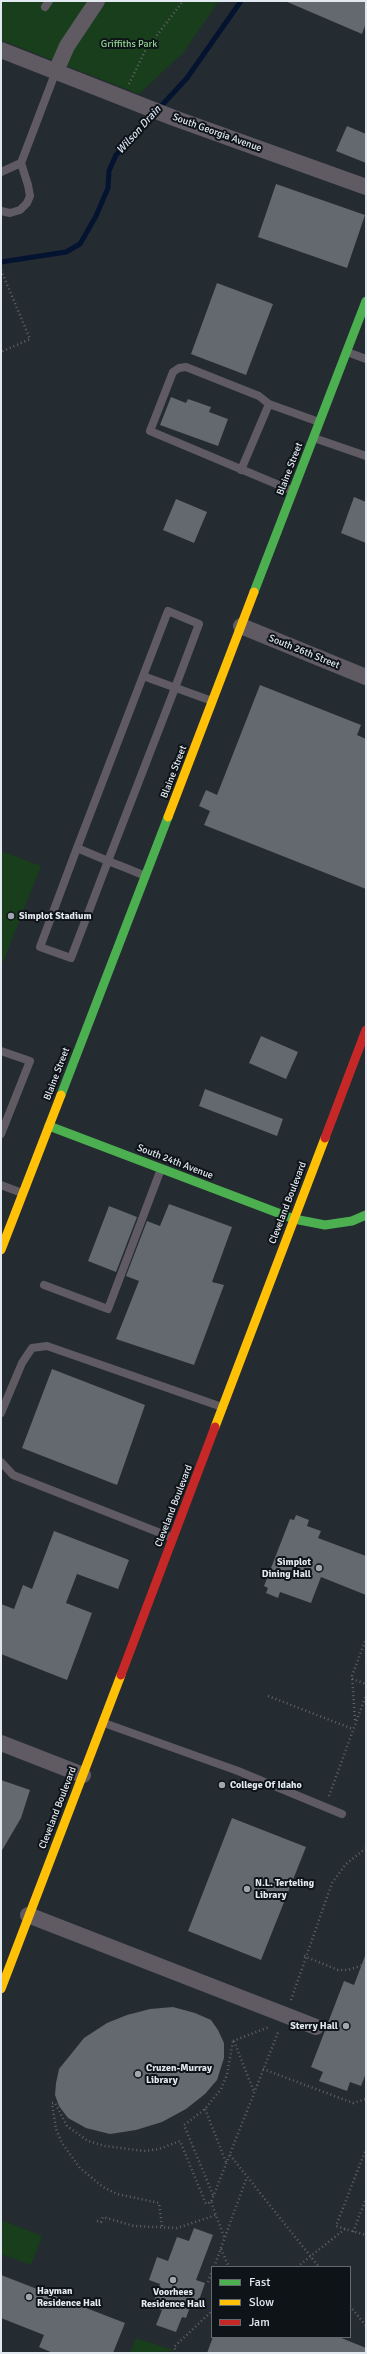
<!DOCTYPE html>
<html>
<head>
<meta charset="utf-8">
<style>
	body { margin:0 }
	#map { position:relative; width:367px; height:2354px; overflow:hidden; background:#242b31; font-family:Signika,sans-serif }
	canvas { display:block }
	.frame { position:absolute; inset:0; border:2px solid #e2e9f1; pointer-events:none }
	.legend { position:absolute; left:211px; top:2266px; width:140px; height:72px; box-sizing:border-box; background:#0e1318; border:1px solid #63696f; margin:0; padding:5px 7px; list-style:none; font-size:12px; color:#e2e9f1 }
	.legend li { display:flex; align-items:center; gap:8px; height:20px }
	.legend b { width:20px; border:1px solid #63696f }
</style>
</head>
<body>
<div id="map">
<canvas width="367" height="2354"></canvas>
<div class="frame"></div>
<ul class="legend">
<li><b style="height:5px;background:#4caf50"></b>Fast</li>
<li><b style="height:5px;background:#ffc107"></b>Slow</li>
<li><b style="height:5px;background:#c62828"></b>Jam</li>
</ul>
</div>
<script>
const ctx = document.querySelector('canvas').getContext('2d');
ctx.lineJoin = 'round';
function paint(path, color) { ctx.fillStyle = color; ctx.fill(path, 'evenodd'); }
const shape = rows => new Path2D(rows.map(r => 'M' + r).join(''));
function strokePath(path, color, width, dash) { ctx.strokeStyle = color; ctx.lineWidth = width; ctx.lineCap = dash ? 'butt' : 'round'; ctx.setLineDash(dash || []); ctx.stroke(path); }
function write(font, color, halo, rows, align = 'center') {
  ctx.font = font + ' Signika,sans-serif'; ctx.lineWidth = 4; ctx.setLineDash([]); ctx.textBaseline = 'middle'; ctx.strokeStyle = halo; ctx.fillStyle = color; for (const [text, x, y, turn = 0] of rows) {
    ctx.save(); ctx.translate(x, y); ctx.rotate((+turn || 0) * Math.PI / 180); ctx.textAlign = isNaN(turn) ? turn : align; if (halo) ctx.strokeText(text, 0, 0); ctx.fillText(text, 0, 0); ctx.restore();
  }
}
paint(shape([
	[1,1,219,1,183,53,139,94,1,40],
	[1,851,41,866,1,967],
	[1,2220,42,2236,31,2265,1,2254],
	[136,2338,176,2351,130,2353]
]), '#193e1b');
strokePath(shape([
	[1,262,66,252,80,244,96,216,108,188,109,171,116,155,187,78,241,1]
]), '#031330', 5);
paint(shape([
	[285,1,366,1,366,23,362,34],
	[347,126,366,134,366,163,336,151],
	[276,184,365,215,347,268,258,237],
	[217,283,273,304,246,375,191,354],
	[171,397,186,403,188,399,211,407,209,412,228,419,218,446,160,425],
	[354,497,366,502,366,543,341,533],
	[176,499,207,512,194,543,163,530],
	[260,685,361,725,357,735,366,739,366,889,204,825,210,811,199,806,206,790,217,795],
	[261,1036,298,1052,286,1079,249,1063],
	[205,1089,283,1119,277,1136,199,1106],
	[169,1204,232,1227,212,1282,224,1285,194,1365,116,1339,139,1281,126,1276,147,1221,160,1226],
	[109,1206,137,1217,116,1272,88,1261],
	[52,1369,145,1405,117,1485,22,1448],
	[296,1515,309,1520,307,1526,321,1531,318,1538,366,1556,366,1595,321,1577,311,1603,280,1592,278,1598,266,1593,268,1588,264,1586,290,1519,294,1520],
	[54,1531,129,1560,118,1589,77,1574,66,1603,92,1613,67,1680,1,1654,1,1604,14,1609,23,1585,32,1589],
	[1,1780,30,1790,21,1818,1,1852],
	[232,1818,306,1847,261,1960,188,1931],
	[365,1956,366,2073,361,2086,350,2082,347,2091,319,2081,323,2072,311,2067,344,1981,354,1985],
	[173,2007,195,2013,211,2020,218,2030,224,2043,224,2058,217,2080,205,2094,186,2109,162,2122,136,2130,110,2134,86,2128,68,2118,59,2106,55,2095,56,2083,59,2069,84,2038,107,2023,127,2015,150,2009],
	[194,2228,213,2235,196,2280,205,2283,196,2309,190,2307,186,2318,182,2317,176,2332,156,2325,162,2310,152,2306,160,2284,149,2280,157,2257,168,2261,177,2237,189,2241],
	[1,2275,125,2323,113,2353,53,2353,39,2347,44,2335,1,2318],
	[213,2337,339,2337,366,2348,366,2353,207,2353]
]), '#63696e');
strokePath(shape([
	[129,84,145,51,183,1],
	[1,270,30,339,1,352],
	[352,1679,366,1684],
	[268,1696,353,1729],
	[355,1720,352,1676,366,1639],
	[329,1796,366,1695],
	[304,1956,338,1970,348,1970,366,1964],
	[291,2000,332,1883,346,1864,366,1848],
	[233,2041,269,2027],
	[234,2041,254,2092],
	[263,2069,353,2103,366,2099],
	[205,2109,226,2162],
	[230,2155,319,2267],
	[213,2195,184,2125,205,2109,221,2089,227,2075,233,2041],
	[211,2202,224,2237],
	[97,2221,101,2222,103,2217,134,2226,177,2228,216,2215],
	[162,2226,159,2203,117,2194,103,2187,80,2168,62,2143,56,2129,52,2103,55,2103,67,2126,88,2141,105,2146,144,2151,159,2149,180,2141,206,2204,211,2202,279,2030],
	[345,2229,336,2226,366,2149],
	[353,2232,366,2199],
	[221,2249,229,2267],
	[214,2267,247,2177],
	[297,2267,345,2229,366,2235],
	[208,2282,212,2271],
	[350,2306,366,2326],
	[177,2353,174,2347,212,2311]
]), '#626268', 2.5, [1, 3]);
strokePath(shape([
	[45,7,49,1],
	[1,172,21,163],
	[1,211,10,213,20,210,27,203,30,196,28,185,21,163,56,71],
	[347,352,366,359],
	[314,438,366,456],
	[241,470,269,404],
	[293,491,150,431,173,372,179,368,186,367,259,396,269,404,319,422],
	[143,676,212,701],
	[77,848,168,611,199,624,175,688,108,861,71,958,40,947,77,848,108,861,126,868,143,875],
	[1,1051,30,1061,1,1134],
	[1,1185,22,1193],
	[44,1285,108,1309,161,1169],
	[1,1413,22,1363,32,1348,47,1346,222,1407],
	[1,1462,13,1475,173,1538],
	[104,1723,238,1771,342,1814]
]), '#605b63', 8);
strokePath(shape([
	[1,50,174,118,366,187],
	[56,71,67,46,97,1],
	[241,626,366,677],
	[1,1743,83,1775],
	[28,1915,316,2027]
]), '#605b63', 16);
strokePath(shape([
	[254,592,366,301],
	[61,1095,168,817],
	[49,1126,294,1219,325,1225,352,1221,366,1215]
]), '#4caf50', 9);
strokePath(shape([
	[168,817,254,592],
	[1,1250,61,1095],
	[215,1427,325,1138],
	[1,1989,121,1675]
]), '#ffc107', 9);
strokePath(shape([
	[325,1138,366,1030],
	[121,1675,215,1427]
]), '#c62828', 9);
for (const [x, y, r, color] of [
	[11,916,4,"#a0a6ae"],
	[319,1568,4,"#a0a6ae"],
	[222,1785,4,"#a0a6ae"],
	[247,1889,4,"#a0a6ae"],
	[346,2026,4,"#a0a6ae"],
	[138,2074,4,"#a0a6ae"],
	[173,2280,4,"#a0a6ae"],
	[29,2297,4,"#a0a6ae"]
]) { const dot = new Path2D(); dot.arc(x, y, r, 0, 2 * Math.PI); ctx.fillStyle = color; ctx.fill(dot); strokePath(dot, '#0e1318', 1.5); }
write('10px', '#92d590', '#0e1318', [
	["Griffiths Park",129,44]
]);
write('10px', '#e2e9f1', '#0e1318', [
	["South Georgia Avenue",217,133,20],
	["Blaine Street",290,469,-69],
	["South 26th Street",304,652,22],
	["Blaine Street",174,772,-69],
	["Blaine Street",57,1074,-69],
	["South 24th Avenue",175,1162,21],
	["Cleveland Boulevard",288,1203,-69],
	["Cleveland Boulevard",174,1506,-69],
	["Cleveland Boulevard",58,1808,-69]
]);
write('bold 10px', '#e2e9f1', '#0e1318', [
	["Simplot Stadium",19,916],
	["Simplot",311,1562,"right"],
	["Dining Hall",311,1574,"right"],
	["College Of Idaho",230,1785],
	["N.L. Terteling",255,1883],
	["Library",255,1895],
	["Sterry Hall",338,2026,"right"],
	["Cruzen-Murray",146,2068],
	["Library",146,2080],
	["Hayman",37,2291],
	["Residence Hall",37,2303],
	["Voorhees",173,2292,"center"],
	["Residence Hall",173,2304,"center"]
], 'left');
write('italic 11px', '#d8e3f2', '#0e1318', [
	["Wilson Drain",139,130,-48]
]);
</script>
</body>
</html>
